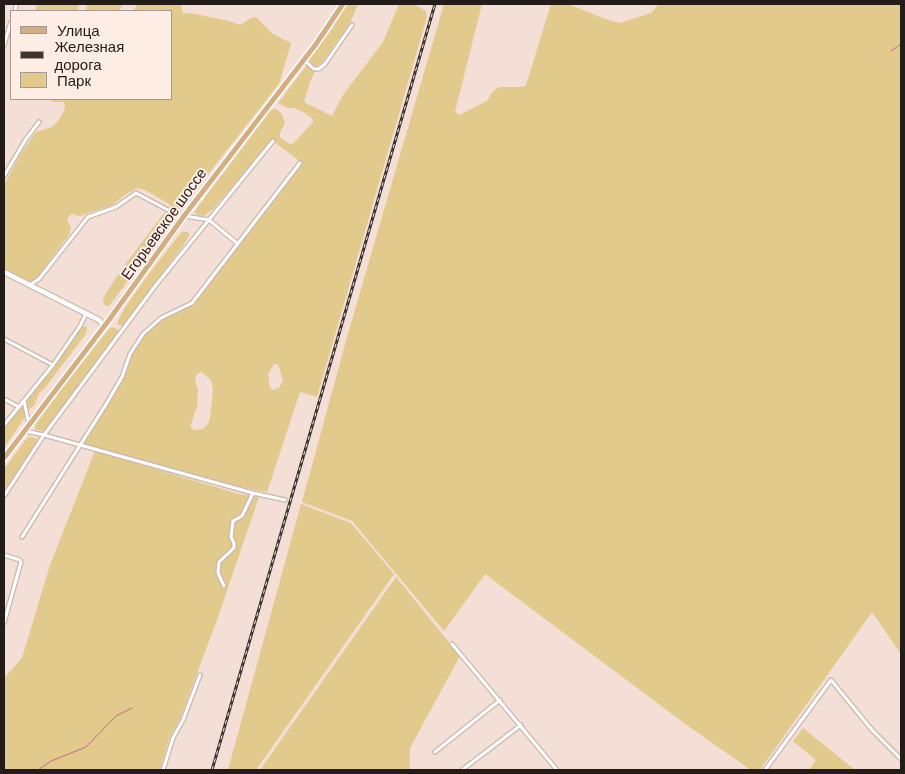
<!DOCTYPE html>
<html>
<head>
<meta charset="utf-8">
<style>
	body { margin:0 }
	#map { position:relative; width:905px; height:774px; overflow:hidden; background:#f3dfd6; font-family:Barlow,sans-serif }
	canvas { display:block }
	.frame { position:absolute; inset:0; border:5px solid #231c18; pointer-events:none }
	.legend { position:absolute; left:10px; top:10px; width:162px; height:90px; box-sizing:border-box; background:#feede5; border:1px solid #a69993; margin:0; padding:6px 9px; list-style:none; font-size:15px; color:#231c18 }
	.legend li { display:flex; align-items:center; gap:10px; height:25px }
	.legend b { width:25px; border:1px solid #a69993 }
</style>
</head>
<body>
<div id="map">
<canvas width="905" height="774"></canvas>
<div class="frame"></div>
<ul class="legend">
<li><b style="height:6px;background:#d3ae84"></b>Улица</li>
<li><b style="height:6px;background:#3e3530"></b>Железная дорога</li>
<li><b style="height:14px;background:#e2c98c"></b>Парк</li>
</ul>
</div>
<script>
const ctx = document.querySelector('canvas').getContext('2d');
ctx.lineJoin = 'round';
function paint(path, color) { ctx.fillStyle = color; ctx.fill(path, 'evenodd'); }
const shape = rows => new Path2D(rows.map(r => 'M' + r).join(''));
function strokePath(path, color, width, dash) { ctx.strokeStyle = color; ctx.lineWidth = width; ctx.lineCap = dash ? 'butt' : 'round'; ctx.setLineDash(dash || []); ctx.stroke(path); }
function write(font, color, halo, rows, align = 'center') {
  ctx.font = font + ' Barlow,sans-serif'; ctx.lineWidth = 4; ctx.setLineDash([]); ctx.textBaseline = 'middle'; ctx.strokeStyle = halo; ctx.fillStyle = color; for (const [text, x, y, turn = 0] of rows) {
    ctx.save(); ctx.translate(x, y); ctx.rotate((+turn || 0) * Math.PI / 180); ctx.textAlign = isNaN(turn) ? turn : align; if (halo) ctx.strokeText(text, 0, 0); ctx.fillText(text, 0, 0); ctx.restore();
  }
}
paint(shape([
	[35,4,79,4,78,11,35,11,37,5],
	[87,4,123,4,119,11,86,11],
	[137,4,181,4,183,14,191,13,229,21,240,25,253,17,257,18,273,34,291,43,279,84,182,207,176,211,173,211,169,204,145,190,137,188,123,196,113,205,80,216,72,214,69,216,67,220,71,228,69,235,38,276,32,281,26,281,4,270,4,185,20,155,36,132,52,127,58,121,64,111,65,105,63,102,53,102,48,99,171,99,171,11,133,11],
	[347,4,358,4,350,23,321,64,316,66,313,65,309,59,330,32],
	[399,4,413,4,426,11,427,17,317,397,300,392,267,492,241,487,85,445,84,442,86,437,107,406,131,355,144,334,162,319,193,303,302,163,272,140,213,209,204,216,198,215,194,212,271,110,276,109,282,114,285,123,280,133,280,138,290,144,294,143,313,122,313,119,303,112,294,108,287,108,278,103,307,65,315,71,310,82,304,102,332,116,343,95,383,42],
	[274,364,278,364,283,380,279,388,273,390,270,388,268,374],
	[201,372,211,380,213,389,210,417,208,424,203,429,194,430,190,427,197,406,198,391,195,380,197,374],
	[444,4,482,4,455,112,459,115,487,101,493,91,500,87,523,87,526,85,551,4,568,4,608,20,620,23,651,13,659,4,901,4,901,654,872,612,760,770,751,770,688,726,485,574,444,631,352,521,302,502,347,337],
	[164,213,169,213,171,219,171,223,109,306,104,305,103,300,105,295,121,270],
	[184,231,189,233,189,236,185,243,128,319,123,326,119,325,117,324,118,321,124,309,147,276,181,233],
	[84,326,87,327,87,330,85,335,44,389,39,393,34,406,28,410,27,400,56,364,82,327],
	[113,327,118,330,119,333,46,429,43,431,35,430,35,425,64,386,109,329],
	[21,407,24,409,25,417,4,448,4,426],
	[31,437,38,439,38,442,4,492,4,469,27,438],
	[95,451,239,494,259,497,218,617,180,719,169,739,160,770,4,770,4,678,22,658,50,565],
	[301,504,351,523,394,574,256,770,228,770],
	[396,577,460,656,410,748,410,770,260,770],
	[803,728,855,770,809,770,816,760,793,741]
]), '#e2c98c');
strokePath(shape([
	[891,51,901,44],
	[38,770,51,761,86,747,116,716,132,708]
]), '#bf6c84', 1);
const street = shape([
	[15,11,16,6],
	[4,45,11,22],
	[304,60,314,69,319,69,325,64,352,25],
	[4,176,26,139,39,122],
	[185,216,209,220,238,244],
	[30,285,39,279,88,217,116,207,136,193,168,210],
	[4,339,53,365],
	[4,399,19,407],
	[24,401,29,424],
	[4,425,53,365,80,326,86,314],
	[25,431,44,435,253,493,285,500],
	[4,496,44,435,156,285,273,141],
	[22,537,105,406,122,377,130,354,143,334,161,318,192,303,300,163],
	[4,555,20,560,21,562,4,623],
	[224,586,218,573,219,562,234,548,234,543,231,537,233,521,242,516,253,493],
	[452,644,557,770],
	[435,752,500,700],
	[163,770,173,738,183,720,200,675],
	[462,770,521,725],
	[765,770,831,680,872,730,901,759]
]);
const secondary = shape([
	[4,272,99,320,104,326]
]);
const primary = shape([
	[4,458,109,320,184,216,316,44,343,4]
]);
strokePath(street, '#c9b6ad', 5.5);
strokePath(secondary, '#c9b6ad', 7);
strokePath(primary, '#fff', 8);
strokePath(street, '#fff', 3);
strokePath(secondary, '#fff', 4.5);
strokePath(primary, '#d3ae84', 5);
const rail = shape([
	[212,770,435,4]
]);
strokePath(rail, '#3e3530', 3);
strokePath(rail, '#feede5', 1, [4]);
write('15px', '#231c18', '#feede5', [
	["Егорьевское шоссе",164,224,-54]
]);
</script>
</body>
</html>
